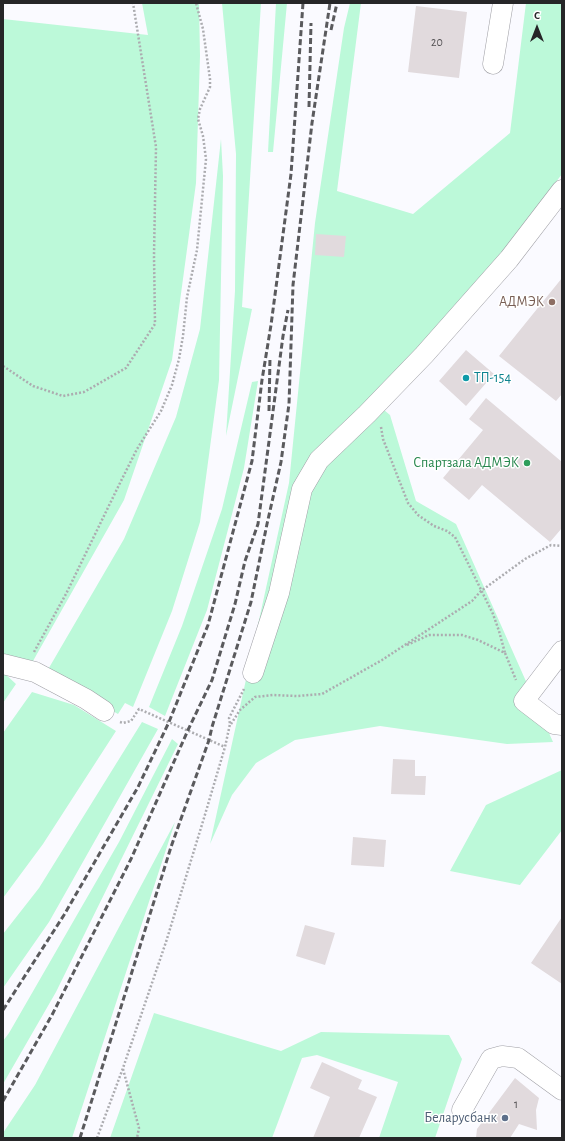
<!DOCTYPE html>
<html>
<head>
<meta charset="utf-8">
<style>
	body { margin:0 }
	#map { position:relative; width:565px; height:1141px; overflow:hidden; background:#fafaff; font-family:"Alegreya Sans",sans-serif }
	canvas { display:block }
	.frame { position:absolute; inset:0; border:4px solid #262628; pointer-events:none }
	.north { position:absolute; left:517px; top:8px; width:40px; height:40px; -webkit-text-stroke:3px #fff; paint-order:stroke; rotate:0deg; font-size:11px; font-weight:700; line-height:16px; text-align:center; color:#262628 }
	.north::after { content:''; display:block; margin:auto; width:14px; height:18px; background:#262628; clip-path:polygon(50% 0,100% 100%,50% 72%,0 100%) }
</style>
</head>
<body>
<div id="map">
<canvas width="565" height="1141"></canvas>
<div class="frame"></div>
<div class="north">С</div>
</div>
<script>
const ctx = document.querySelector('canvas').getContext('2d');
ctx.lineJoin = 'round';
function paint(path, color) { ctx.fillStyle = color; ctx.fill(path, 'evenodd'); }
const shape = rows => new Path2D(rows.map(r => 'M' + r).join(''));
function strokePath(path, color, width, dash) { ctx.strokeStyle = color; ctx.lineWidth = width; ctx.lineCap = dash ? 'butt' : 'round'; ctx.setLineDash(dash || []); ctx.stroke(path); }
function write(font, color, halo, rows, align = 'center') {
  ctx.font = font + ' "Alegreya Sans",sans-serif'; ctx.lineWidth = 3; ctx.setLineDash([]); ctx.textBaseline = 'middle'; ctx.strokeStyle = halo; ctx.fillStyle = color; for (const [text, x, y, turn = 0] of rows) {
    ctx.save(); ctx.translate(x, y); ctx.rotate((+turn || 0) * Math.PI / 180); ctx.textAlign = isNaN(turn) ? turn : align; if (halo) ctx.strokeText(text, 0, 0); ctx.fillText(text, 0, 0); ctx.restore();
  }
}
paint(shape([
	[142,3,199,3,200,56,196,183,172,360,124,500,33,661,3,657,3,19,148,35],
	[222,3,261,3,242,307,252,309,226,436,235,291,236,154],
	[276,3,287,3,273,152,268,152],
	[350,3,361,3,337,191,413,214,510,133,526,3,562,3,562,174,501,255,372,400,390,415,416,501,456,524,553,742,507,744,380,726,295,740,256,763,232,795,210,844,289,483,315,223,344,28],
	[221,139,223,176,219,380,200,522,172,611,133,707,125,703,118,714,46,673,124,539,176,417,200,329],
	[258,381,244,468,207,610,165,716,149,707,182,626,222,509,252,382],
	[3,672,16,684,3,703],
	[32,692,74,705,116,731,43,844,3,898,3,733],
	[142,722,158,729,49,922,3,988,3,934,39,888],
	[172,739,178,744,56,992,3,1084,3,1041,9,1033,119,842],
	[562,770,562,830,520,885,450,871,486,805],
	[175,822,72,1138,3,1138,3,1133,35,1085],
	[154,1013,281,1051,321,1032,449,1035,462,1059,435,1138,379,1138,398,1082,317,1055,302,1058,272,1138,110,1138]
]), '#bcf9d9');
paint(shape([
	[416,6,467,12,459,78,408,72],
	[316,234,346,236,344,257,315,255],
	[562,278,562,394,556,401,499,356],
	[466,350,494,374,466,406,439,381],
	[486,398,562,462,562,528,550,542,482,485,469,500,443,478,483,430,469,419],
	[393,759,415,760,415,776,426,776,425,795,391,794],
	[353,837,386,840,384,867,351,865],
	[562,917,562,984,531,963],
	[305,925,335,933,325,965,296,956],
	[322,1062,362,1080,358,1089,377,1097,359,1138,313,1138,330,1097,310,1088],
	[515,1078,539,1098,536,1110,537,1130,519,1124,510,1138,476,1138,477,1129]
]), '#e1dadd');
const minor = shape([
	[493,64,503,3],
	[562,651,524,701,554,724,562,725],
	[3,664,35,672,86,699,104,711],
	[253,673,279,593,302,489,319,460,367,414,424,355,509,259,562,190],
	[462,1110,491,1059,502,1056,518,1058,562,1090]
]);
strokePath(minor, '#9f9fa5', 21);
strokePath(shape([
	[3,366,33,386,63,396,84,392,126,368,155,324,154,256,156,147,133,3],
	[381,427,383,439,408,503,418,515,434,526,447,531,455,537,493,614,499,631,505,653],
	[407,645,429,635,462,635,478,640,505,653,516,680],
	[34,652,66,594,118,487,137,449,161,411,172,385,179,359,183,336,187,297,197,250,206,159,203,136,198,119,200,109,210,87,210,79,203,29,196,3],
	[120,722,123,723,131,721,139,709,225,747],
	[231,724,240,710,255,697,273,695,297,696,322,694,382,660,472,601,481,591,525,559,551,545,562,546],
	[123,1069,139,1128,137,1138],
	[97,1138,123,1068,166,942,204,818,225,747,230,724,229,718,244,689]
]), '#acacb0', 2.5, [2, 2]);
strokePath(minor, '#fff', 20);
strokePath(shape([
	[331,30,337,3],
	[309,107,311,23],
	[269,411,270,357],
	[3,1010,64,915,138,787,169,722,208,625,252,461,262,380,271,325,291,174,303,3],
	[3,1101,52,1015,131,859,188,730,212,680,235,604,245,561,258,524,283,336,288,310],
	[80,1138,171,847,209,740,212,727,251,602,267,524,281,462,289,404,293,285,312,123,330,3]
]), '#5a5a5d', 3, [6, 3]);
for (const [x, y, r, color] of [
	[552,302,4,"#8d6e63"],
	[466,378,4,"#0f9aa8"],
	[527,463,4,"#2e9e5b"],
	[505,1118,4,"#5c6f8a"]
]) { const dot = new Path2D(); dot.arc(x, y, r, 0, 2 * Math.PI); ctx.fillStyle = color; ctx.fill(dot); strokePath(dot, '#fff', 1.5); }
write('12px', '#555355', null, [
	["20",437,42],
	["1",516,1104]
]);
write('14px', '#785e54', '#fff', [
	["АДМЭК",544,302]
], 'right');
write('14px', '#0d838f', '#fff', [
	["ТП-154",474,378]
], 'left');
write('14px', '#27864d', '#fff', [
	["Спартзала АДМЭК",519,463]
], 'right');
write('14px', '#4e5e75', '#fff', [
	["Беларусбанк",497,1118]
], 'right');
</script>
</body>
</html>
